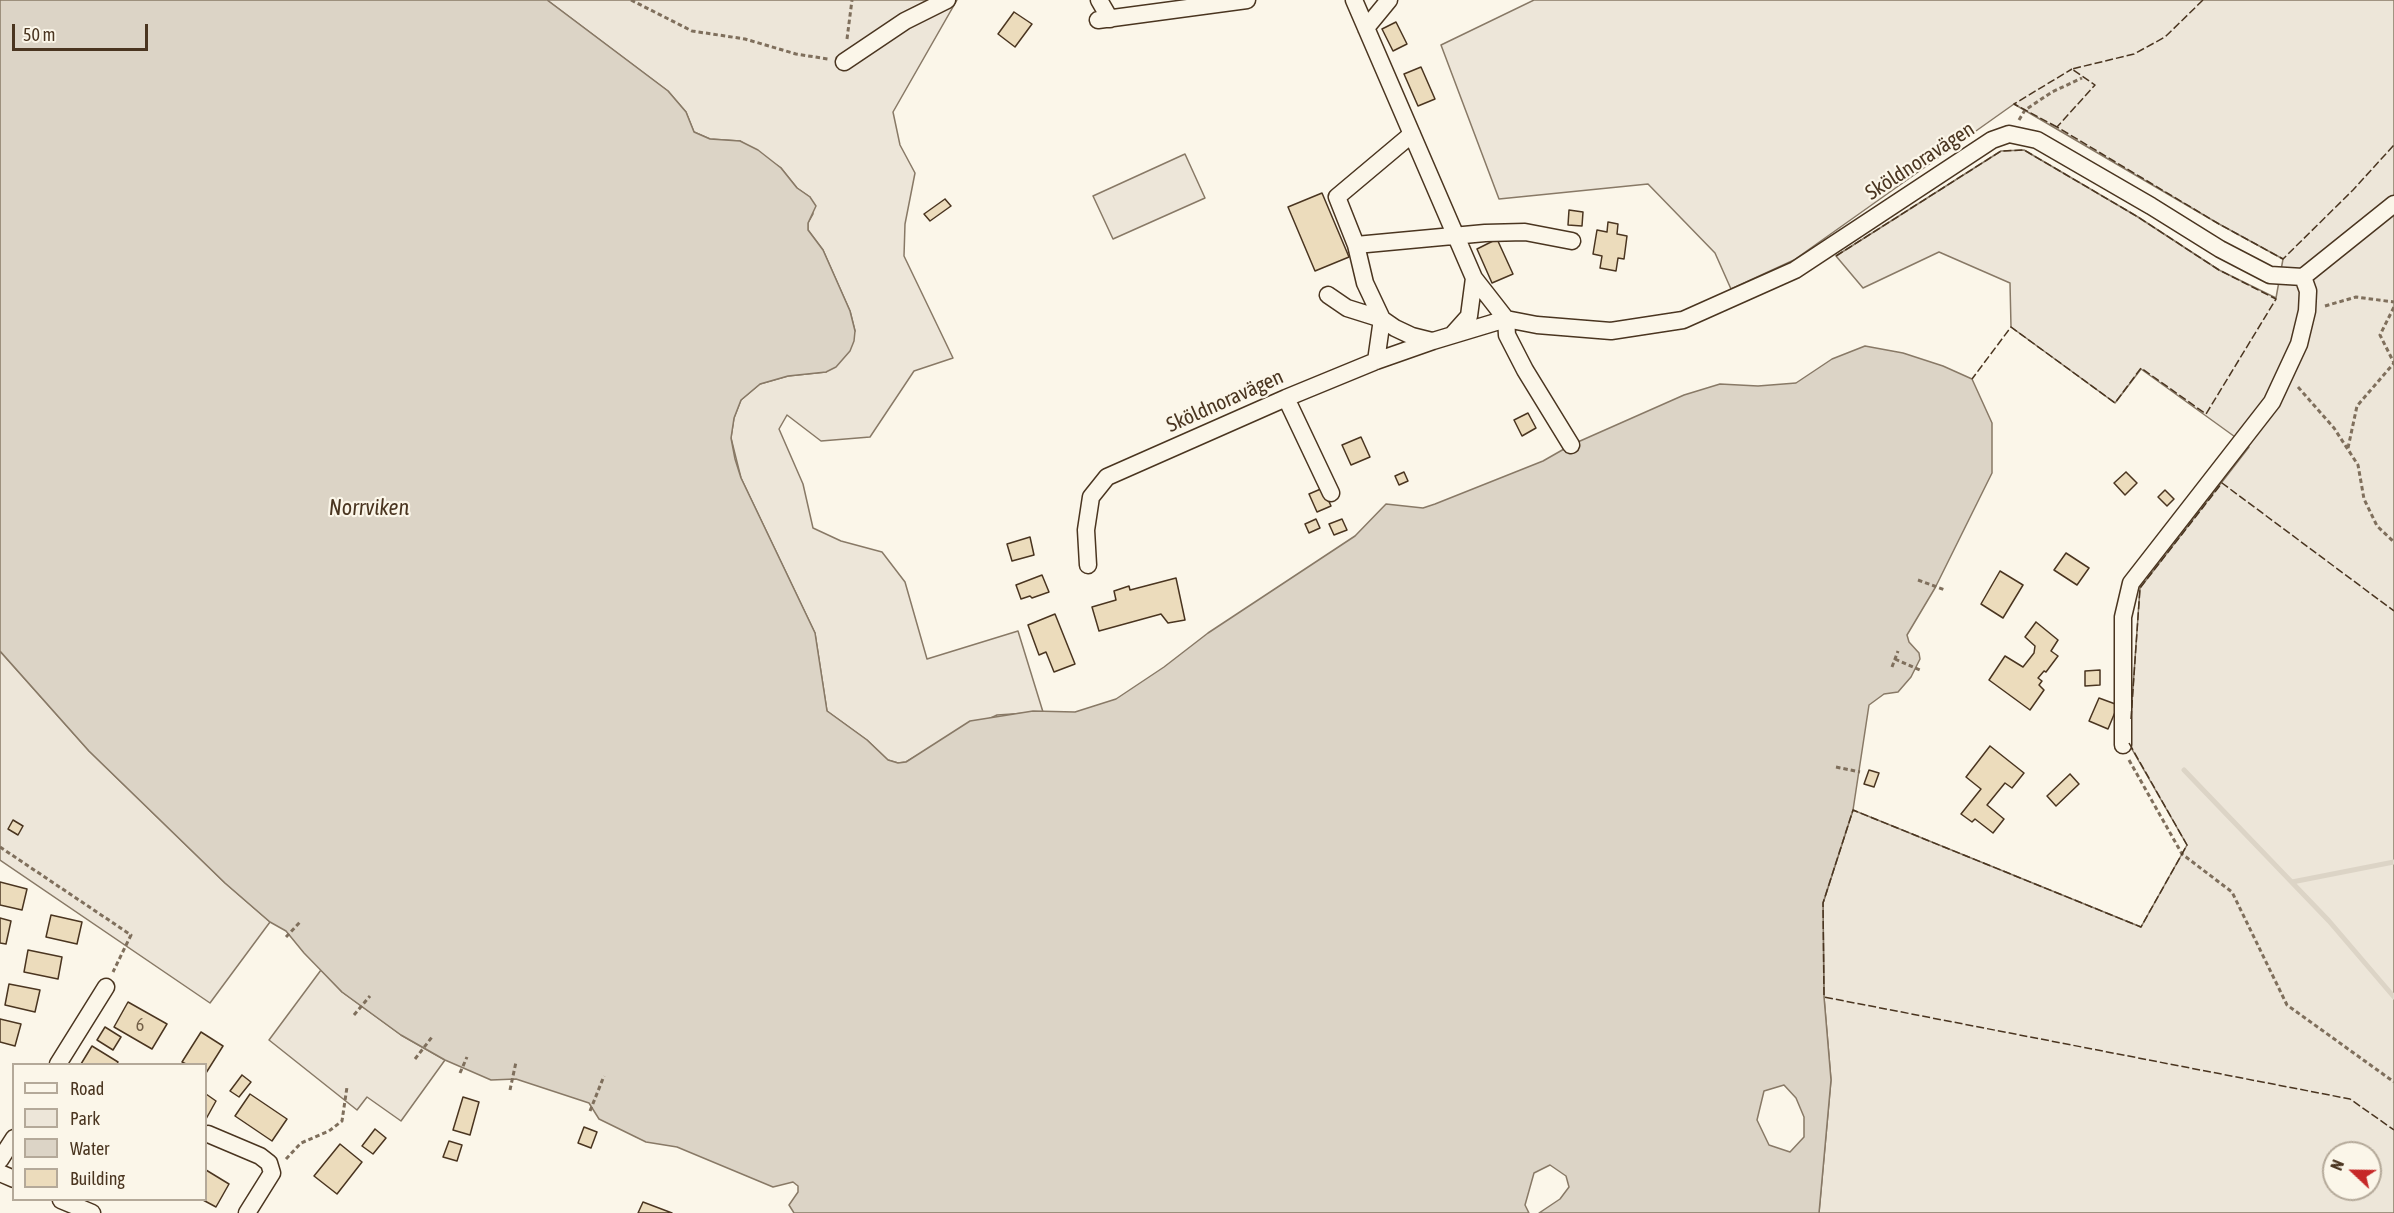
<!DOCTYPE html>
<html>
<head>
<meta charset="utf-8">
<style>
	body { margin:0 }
	#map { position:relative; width:2394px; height:1213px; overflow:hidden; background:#fbf6e9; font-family:"Asap Condensed",sans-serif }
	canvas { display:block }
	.legend { position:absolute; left:12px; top:1063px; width:195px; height:138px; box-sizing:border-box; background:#fbf6e9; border:2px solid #b4a999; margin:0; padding:8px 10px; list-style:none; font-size:18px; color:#4a3520 }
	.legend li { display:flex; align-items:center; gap:12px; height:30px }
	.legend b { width:30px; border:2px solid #b4a999 }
	.north { position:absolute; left:2322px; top:1141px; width:60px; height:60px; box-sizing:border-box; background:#fbf6e9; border:2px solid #b4a999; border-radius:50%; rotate:292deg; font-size:16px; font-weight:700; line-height:24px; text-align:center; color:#4a3520 }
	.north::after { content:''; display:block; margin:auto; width:21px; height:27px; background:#c62828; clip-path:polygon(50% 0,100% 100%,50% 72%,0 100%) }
	.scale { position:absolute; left:12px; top:24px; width:136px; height:27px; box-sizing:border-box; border:3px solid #4a3520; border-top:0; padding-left:8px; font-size:18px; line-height:21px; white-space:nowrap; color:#4a3520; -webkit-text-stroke:4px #fbf6e9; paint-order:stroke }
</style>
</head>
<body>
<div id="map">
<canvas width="2394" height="1213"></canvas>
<ul class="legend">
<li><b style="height:8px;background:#fbf6e9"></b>Road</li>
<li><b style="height:16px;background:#ede6d9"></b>Park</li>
<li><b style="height:16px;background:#dcd4c6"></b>Water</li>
<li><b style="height:16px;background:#ecdcbc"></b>Building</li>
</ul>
<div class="north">N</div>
<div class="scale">50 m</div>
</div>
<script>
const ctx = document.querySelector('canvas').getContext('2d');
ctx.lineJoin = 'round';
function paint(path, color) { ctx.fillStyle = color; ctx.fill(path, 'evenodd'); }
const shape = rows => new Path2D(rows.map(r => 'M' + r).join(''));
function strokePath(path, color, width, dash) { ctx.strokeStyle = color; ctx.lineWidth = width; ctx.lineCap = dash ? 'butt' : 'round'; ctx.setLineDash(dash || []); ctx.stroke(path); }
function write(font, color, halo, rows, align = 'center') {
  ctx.font = font + ' "Asap Condensed",sans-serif'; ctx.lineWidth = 4.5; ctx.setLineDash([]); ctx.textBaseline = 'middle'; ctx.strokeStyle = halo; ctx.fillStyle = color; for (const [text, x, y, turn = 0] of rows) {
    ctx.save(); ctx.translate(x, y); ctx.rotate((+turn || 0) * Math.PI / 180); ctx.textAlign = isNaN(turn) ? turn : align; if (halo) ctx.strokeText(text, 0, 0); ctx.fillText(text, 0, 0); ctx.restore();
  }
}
const green = shape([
	[547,0,957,0,893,112,900,145,915,173,905,224,904,256,953,358,914,371,870,437,821,441,787,415,779,429,803,484,813,528,841,541,882,552,905,582,927,659,1018,631,1043,712,997,715,940,742,906,762,898,763,888,760,867,740,827,711,815,633,741,478,731,438,734,418,741,400,760,384,788,376,826,372,855,331,850,311,823,250,808,230,808,223,813,214,810,197,797,188,781,168,740,141,710,139,694,132,686,112,668,91,547,0],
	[1534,0,2394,0,2394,1213,1819,1213,1831,1080,1824,997,1823,903,1853,810,2141,927,2187,845,2129,744,2140,588,2249,447,2141,369,2115,403,2011,327,2010,283,1939,252,1863,288,1836,256,2001,151,2024,150,2138,217,2219,270,2276,298,2283,259,2219,224,2014,104,1794,260,1731,289,1715,253,1648,184,1499,199,1441,45,1534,0],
	[2334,1153,2370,1153,2370,1189,2334,1189,2334,1153],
	[1185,154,1205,198,1113,239,1093,196,1185,154],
	[0,651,89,751,225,883,270,922,210,1003,0,860,0,651],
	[321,970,342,992,401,1035,445,1060,401,1121,367,1097,357,1110,269,1040,321,970]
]);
paint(green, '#ede6d9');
strokePath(green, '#887966', 1.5);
const water = shape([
	[0,0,547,0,668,91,686,112,694,132,710,139,740,141,758,150,781,168,797,188,810,197,816,206,808,223,808,230,823,250,850,311,855,331,854,341,850,351,836,367,826,372,788,376,760,384,741,400,734,418,731,438,735,459,741,478,815,633,827,711,867,740,888,760,898,763,906,762,970,721,1033,711,1075,712,1116,699,1164,667,1208,633,1355,536,1386,504,1423,508,1435,504,1543,461,1571,445,1684,395,1720,384,1758,386,1796,383,1832,359,1865,346,1903,353,1943,366,1972,379,1992,423,1992,473,1935,588,1907,635,1909,642,1919,653,1920,659,1911,677,1898,692,1884,694,1869,705,1853,810,1823,903,1824,997,1831,1080,1819,1213,1539,1213,1560,1199,1569,1187,1566,1176,1550,1165,1534,1173,1525,1205,1529,1213,794,1213,789,1205,798,1192,798,1186,793,1182,773,1187,677,1147,646,1142,599,1119,589,1103,516,1079,491,1080,445,1060,401,1035,342,992,304,953,286,931,270,922,225,883,89,751,0,651,0,0],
	[1784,1085,1796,1098,1804,1117,1804,1137,1790,1152,1769,1145,1757,1120,1764,1091,1784,1085]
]);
paint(water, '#dcd4c6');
strokePath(water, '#887966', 1.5);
strokePath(shape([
	[2184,770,2329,921,2394,997],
	[2292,882,2394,862]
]), '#dcd4c6', 5);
const building = shape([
	[1014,12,1032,24,1015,47,998,34,1014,12],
	[1396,22,1407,44,1393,51,1382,29,1396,22],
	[1421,67,1435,99,1418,106,1404,74,1421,67],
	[1322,193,1349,257,1315,271,1288,207,1322,193],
	[945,199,951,206,930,221,924,214,945,199],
	[1569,210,1583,212,1582,226,1568,225,1569,210],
	[1608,222,1618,224,1617,234,1627,236,1624,259,1618,258,1616,271,1600,268,1602,256,1593,254,1597,230,1607,232,1608,222],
	[1497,239,1513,274,1492,283,1477,249,1497,239],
	[1528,413,1536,428,1522,436,1514,420,1528,413],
	[1361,437,1370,457,1351,465,1342,445,1361,437],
	[1404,472,1408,481,1399,485,1395,476,1404,472],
	[2126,472,2137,483,2125,495,2114,483,2126,472],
	[1323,488,1331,506,1317,512,1309,494,1323,488],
	[2165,490,2174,499,2167,506,2158,497,2165,490],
	[1316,519,1320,528,1309,533,1305,524,1316,519],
	[1342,519,1347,530,1334,535,1329,524,1342,519],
	[1030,537,1034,555,1012,561,1007,544,1030,537],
	[2066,553,2089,568,2077,585,2054,570,2066,553],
	[2000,571,2023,585,2003,618,1981,604,2000,571],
	[1042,575,1049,592,1032,598,1030,596,1021,599,1016,585,1042,575],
	[1176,578,1185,620,1168,623,1161,614,1099,631,1092,607,1116,600,1114,591,1129,586,1130,590,1176,578],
	[1055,614,1075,664,1054,672,1046,652,1039,655,1028,625,1055,614],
	[2036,622,2058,640,2051,651,2058,656,2046,672,2044,671,2038,678,2042,681,2039,685,2044,690,2030,710,1989,680,2005,656,2023,667,2034,653,2035,646,2025,637,2036,622],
	[2100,670,2100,685,2085,686,2085,671,2100,670],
	[2099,698,2118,705,2108,729,2089,721,2099,698],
	[1990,746,2024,773,2012,788,2005,783,1987,805,2004,819,1993,833,1975,819,1972,822,1961,814,1981,789,1966,777,1990,746],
	[1869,770,1879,773,1874,787,1864,784,1869,770],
	[2070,774,2079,784,2056,806,2047,796,2070,774],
	[13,820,23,826,18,835,8,829,13,820],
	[0,882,27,889,22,910,0,905,0,882],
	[51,915,82,922,77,944,46,937,51,915],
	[0,918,11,921,6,944,0,943,0,918],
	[28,950,62,957,58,979,24,972,28,950],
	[9,984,40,990,35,1012,5,1005,9,984],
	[128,1002,167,1024,152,1049,114,1027,128,1002],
	[0,1019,21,1024,15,1046,0,1042,0,1019],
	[105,1027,121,1037,113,1050,97,1040,105,1027],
	[201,1032,223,1046,206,1073,206,1064,186,1064,182,1062,201,1032],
	[92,1046,118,1062,117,1064,81,1064,92,1046],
	[242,1075,251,1082,239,1097,230,1091,242,1075],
	[206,1094,216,1101,206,1119,206,1094],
	[250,1094,287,1119,272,1141,235,1116,250,1094],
	[463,1097,479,1102,470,1135,453,1130,463,1097],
	[584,1127,597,1132,591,1148,578,1143,584,1127],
	[375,1129,386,1138,373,1154,362,1146,375,1129],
	[449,1141,462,1145,457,1161,443,1157,449,1141],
	[340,1144,362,1162,337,1194,314,1176,340,1144],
	[206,1170,229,1184,216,1207,203,1200,206,1200,206,1170],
	[643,1202,672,1213,638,1213,643,1202]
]);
paint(building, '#ecdcbc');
strokePath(building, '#4a3520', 1.5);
const minor = shape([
	[1099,0,1110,19],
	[1354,0,1474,278,1506,319],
	[1098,20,1247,0],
	[1366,28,1389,0],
	[844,62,905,21,947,0],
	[1412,134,1337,197,1356,245,1365,283,1382,319,1395,328,1412,336,1432,341],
	[1356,245,1485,233,1525,232,1572,241],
	[1328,295,1347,308,1382,319,1376,361],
	[1506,319,1507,335,1525,370,1571,445],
	[1452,335,1469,316,1474,278],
	[1286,398,1331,493],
	[1088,565,1086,530,1091,497,1107,477,1286,398,1376,361,1433,341,1506,319,1537,325,1611,331,1683,320,1795,270,1992,140,2009,134,2037,140,2151,206,2220,249,2270,275,2303,277,2394,204],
	[2123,745,2123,617,2131,583,2272,402,2299,344,2307,311,2308,291,2303,277],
	[58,1064,106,987],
	[208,1134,260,1156,269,1163,272,1173,247,1213],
	[0,1160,14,1138],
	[0,1173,14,1179],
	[61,1200,92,1213]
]);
strokePath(minor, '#4a3520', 19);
strokePath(shape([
	[631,0,692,31,745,39,796,54,828,59],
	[847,39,852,0],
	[2019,120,2025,110,2052,92,2082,78],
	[2325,306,2356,297,2394,302],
	[2298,387,2334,428,2358,465,2364,499,2377,526,2394,542],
	[2348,448,2357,406,2394,363,2380,335,2394,307],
	[1918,580,1945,590],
	[1895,659,1922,671],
	[1892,667,1898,651],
	[2129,760,2182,854,2232,892,2287,1005,2394,1082],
	[1836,767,1860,772],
	[0,847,131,935,113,972],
	[286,937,301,921],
	[354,1015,370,996],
	[415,1059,432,1037],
	[460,1073,467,1057],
	[510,1090,516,1062],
	[590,1111,604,1076],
	[286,1159,301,1143,329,1131,342,1121,347,1087]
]), '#7f6f5c', 3, [4.5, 3]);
strokePath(minor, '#fbf6e9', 16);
strokePath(shape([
	[2203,0,2165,37,2134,54,2072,69,2095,85,2057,127,2219,224,2283,259,2353,190,2394,145],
	[2057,127,2014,104,2072,69],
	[1836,256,2001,151,2024,150,2138,217,2219,270,2276,299,2206,414,2141,368,2115,403,2011,327,1972,379],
	[2131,719,2140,588,2222,483,2394,611],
	[2129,743,2187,845,2141,927,1853,810,1823,903,1824,997,2350,1099,2394,1130]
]), '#4a3520', 1.5, [8, 3]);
write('18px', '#725f47', null, [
	["6",140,1025]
]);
write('21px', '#4a3520', '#fbf6e9', [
	["Sköldnoravägen",1920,161,-33],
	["Sköldnoravägen",1225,401,-24]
]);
write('italic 22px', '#4a3520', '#fbf6e9', [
	["Norrviken",369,508]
]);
</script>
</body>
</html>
